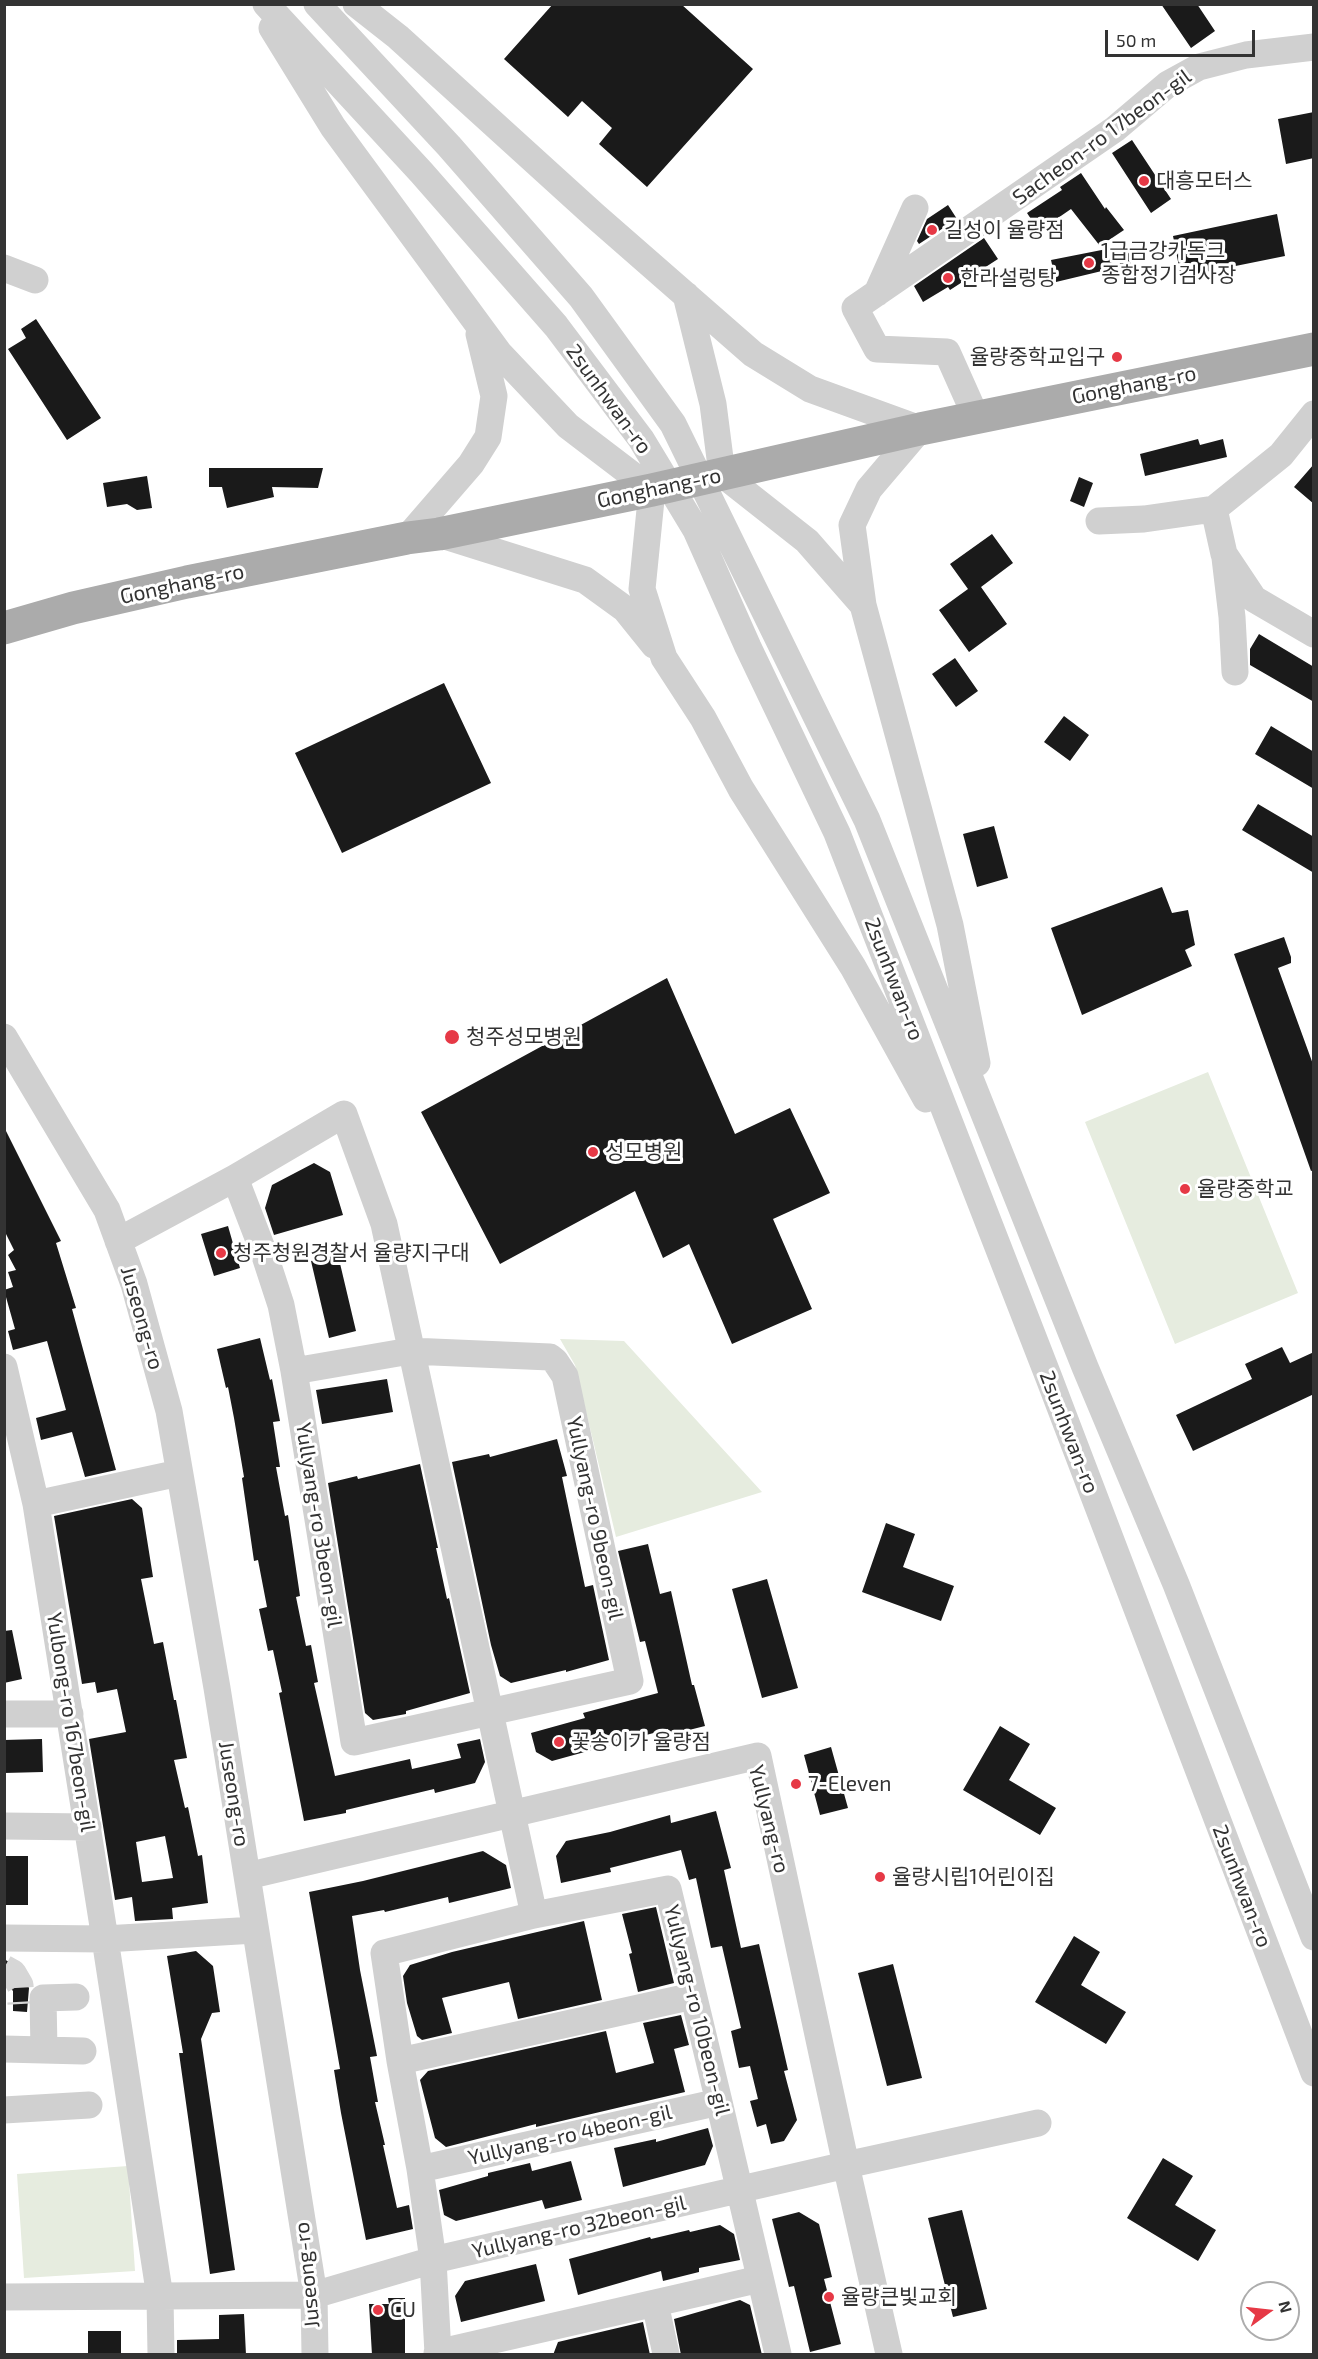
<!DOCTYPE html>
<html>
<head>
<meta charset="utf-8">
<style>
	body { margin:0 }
	#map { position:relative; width:1318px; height:2359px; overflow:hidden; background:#fff; font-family:"Exo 2",sans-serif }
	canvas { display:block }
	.frame { position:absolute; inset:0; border:6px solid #333; pointer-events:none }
	.north { position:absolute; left:1240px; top:2281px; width:60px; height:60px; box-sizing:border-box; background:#fff; border:2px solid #adadad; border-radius:50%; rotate:75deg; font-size:16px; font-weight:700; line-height:24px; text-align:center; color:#333 }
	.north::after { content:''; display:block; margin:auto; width:21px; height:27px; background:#e63946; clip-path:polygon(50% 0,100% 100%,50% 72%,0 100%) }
	.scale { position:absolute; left:1105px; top:30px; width:150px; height:27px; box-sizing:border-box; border:3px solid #333; border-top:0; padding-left:8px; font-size:18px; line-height:21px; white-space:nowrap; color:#333; -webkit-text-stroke:4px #fff; paint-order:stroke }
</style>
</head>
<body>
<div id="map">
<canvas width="1318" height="2359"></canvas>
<div class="frame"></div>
<div class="north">N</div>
<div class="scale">50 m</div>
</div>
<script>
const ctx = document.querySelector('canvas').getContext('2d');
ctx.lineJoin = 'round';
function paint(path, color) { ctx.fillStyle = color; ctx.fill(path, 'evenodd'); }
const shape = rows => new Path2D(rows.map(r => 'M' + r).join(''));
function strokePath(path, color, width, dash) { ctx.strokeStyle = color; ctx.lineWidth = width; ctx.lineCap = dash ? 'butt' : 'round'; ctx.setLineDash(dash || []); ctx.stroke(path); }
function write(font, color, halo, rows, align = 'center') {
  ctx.font = font + ' "Exo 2","Noto Sans KR",sans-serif'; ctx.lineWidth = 6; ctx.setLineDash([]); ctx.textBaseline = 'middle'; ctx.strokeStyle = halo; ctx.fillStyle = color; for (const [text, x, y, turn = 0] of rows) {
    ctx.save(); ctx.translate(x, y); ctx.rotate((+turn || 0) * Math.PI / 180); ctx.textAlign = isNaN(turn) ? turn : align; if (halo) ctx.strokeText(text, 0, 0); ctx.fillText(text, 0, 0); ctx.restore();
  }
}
paint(shape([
	[1208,1072,1298,1293,1175,1344,1085,1122],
	[560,1339,624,1341,762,1492,616,1537,575,1365],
	[128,2166,135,2271,24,2278,17,2174]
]), '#e6ecdf');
paint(shape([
	[553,4,681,4,753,69,647,187,599,144,612,128,582,101,568,117,504,59],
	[1161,4,1197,4,1215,31,1191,48],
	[1314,112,1314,158,1286,164,1278,119],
	[1132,140,1171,199,1151,213,1112,153],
	[1081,173,1105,209,1106,207,1124,230,1100,246,1071,209,1039,231,1027,213,1062,190,1060,187],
	[948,205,957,219,919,244,917,241,927,219],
	[1277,214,1285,256,1181,277,1173,236],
	[984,238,998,259,950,290,948,287,923,302,914,286],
	[1127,245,1131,264,1056,282,1051,260],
	[36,319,101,418,67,440,8,349,26,338,21,329],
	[1198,439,1200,445,1223,439,1227,457,1145,476,1140,454],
	[1314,464,1314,504,1294,487],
	[209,468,323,468,318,488,272,487,274,497,227,508,222,487,209,487],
	[147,476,152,508,137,510,127,504,107,507,103,483],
	[1079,477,1093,483,1084,507,1070,501],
	[992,534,1013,563,981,587,1007,624,969,652,939,610,968,589,950,564],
	[1259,634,1314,667,1314,702,1250,665,1250,649],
	[955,658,978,691,956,707,932,674],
	[444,683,491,783,342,853,295,753],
	[1064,716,1089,735,1070,761,1044,742],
	[1271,726,1314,752,1314,789,1255,754],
	[1258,804,1314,837,1314,873,1242,830],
	[994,826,1008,878,977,887,963,834],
	[1162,887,1172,913,1188,910,1195,945,1185,950,1192,966,1082,1015,1051,928],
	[1284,937,1291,957,1291,963,1278,968,1314,1067,1314,1170,1311,1171,1234,954],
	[667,978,735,1134,790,1108,830,1193,773,1219,812,1309,732,1344,689,1244,663,1258,635,1191,500,1264,421,1112],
	[4,1127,61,1241,56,1243,76,1308,72,1309,116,1470,85,1477,72,1432,41,1440,36,1418,66,1410,47,1341,13,1350,8,1331,15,1329,4,1290,13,1287,8,1272,16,1270,8,1255,14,1250,4,1230],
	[314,1163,330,1172,343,1215,274,1235,265,1208,272,1185],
	[228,1226,240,1268,214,1276,201,1234],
	[338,1255,356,1331,329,1338,311,1261],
	[260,1338,270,1380,272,1379,280,1421,273,1422,280,1467,276,1467,285,1516,288,1515,300,1596,296,1597,306,1646,311,1645,318,1682,314,1683,335,1776,410,1759,412,1769,461,1758,457,1744,480,1739,485,1762,475,1783,435,1793,434,1789,346,1810,346,1813,304,1821,279,1693,282,1692,273,1650,268,1651,259,1609,267,1607,258,1560,254,1561,242,1478,244,1477,234,1418,228,1387,226,1388,217,1349],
	[1282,1347,1290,1363,1314,1352,1314,1394,1193,1451,1176,1415,1252,1379,1245,1364],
	[387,1379,393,1412,322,1424,316,1390],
	[557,1439,567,1476,562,1477,585,1587,593,1585,609,1660,566,1672,566,1670,511,1683,500,1676,491,1645,452,1462,489,1454,490,1457],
	[420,1464,438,1548,436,1548,447,1599,449,1598,470,1693,406,1711,406,1714,373,1720,365,1713,328,1483,357,1476,358,1479],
	[132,1499,142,1508,153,1577,141,1579,154,1644,163,1642,174,1700,176,1700,187,1758,174,1760,185,1808,188,1807,198,1856,202,1855,208,1903,172,1908,173,1919,135,1921,132,1897,115,1900,89,1739,126,1732,117,1689,97,1693,95,1682,82,1684,54,1516],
	[165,1836,173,1878,142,1882,136,1842],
	[886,1523,915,1534,903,1567,954,1586,941,1621,862,1592],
	[648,1544,660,1594,671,1591,692,1685,694,1685,705,1726,669,1735,668,1729,552,1761,536,1752,531,1733,585,1718,583,1713,658,1693,645,1641,640,1642,618,1551],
	[767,1579,798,1688,762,1698,732,1589],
	[12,1630,22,1679,4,1683,4,1631],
	[1000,1726,1030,1744,1009,1780,1056,1808,1040,1835,963,1790],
	[42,1739,43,1772,4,1773,4,1740],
	[831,1747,848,1808,820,1815,804,1755],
	[716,1811,731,1868,724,1870,741,1948,759,1944,788,2070,784,2071,797,2120,784,2141,771,2144,766,2124,757,2127,750,2101,758,2099,750,2066,739,2068,731,2031,741,2028,722,1946,711,1948,696,1878,689,1880,681,1850,610,1868,611,1872,561,1883,556,1856,566,1841,610,1832,670,1815,671,1823],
	[483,1851,506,1865,511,1888,449,1903,448,1897,385,1912,384,1910,352,1916,360,1970,377,2056,370,2057,378,2102,375,2102,385,2145,383,2145,397,2208,409,2205,413,2229,366,2240,341,2113,334,2070,340,2069,309,1892,363,1881],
	[4,1856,28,1856,28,1905,4,1905],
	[656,1907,674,1983,638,1992,629,1954,632,1953,622,1914],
	[584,1921,602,2000,518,2019,509,1982,442,1998,452,2033,422,2040,417,2036,407,2003,403,1976,410,1965,452,1952],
	[1074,1936,1100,1952,1081,1985,1126,2012,1106,2044,1035,2002],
	[196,1951,213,1966,220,2012,212,2013,201,2039,235,2270,210,2274,179,2053,183,2053,167,1956],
	[4,1959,19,1968,29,1988,27,2012,13,2011,13,1991,4,1981],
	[893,1964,922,2078,887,2086,858,1973],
	[681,2015,689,2045,674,2049,685,2092,536,2127,536,2124,446,2147,435,2138,420,2080,428,2071,606,2031,616,2073,654,2063,643,2023],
	[708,2128,713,2146,705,2165,623,2187,614,2148,656,2139,656,2142],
	[1163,2158,1193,2176,1175,2205,1216,2230,1198,2261,1127,2218],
	[571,2161,582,2200,545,2209,542,2200,456,2221,444,2215,439,2190,488,2176,488,2173,530,2163,532,2171],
	[962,2210,987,2309,953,2317,928,2218],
	[799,2212,819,2224,832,2277,824,2279,841,2344,810,2352,794,2286,789,2287,772,2219],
	[720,2225,734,2234,740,2260,699,2268,699,2272,663,2281,661,2271,578,2295,569,2259,650,2237,651,2239,689,2230,690,2232],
	[536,2264,545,2301,461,2322,455,2296,465,2281],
	[388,2298,405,2298,405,2355,372,2355,369,2304,389,2304],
	[740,2300,750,2305,762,2355,681,2355,674,2319],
	[244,2314,246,2355,177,2355,177,2340,219,2339,219,2315],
	[643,2322,650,2355,553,2355,558,2342],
	[88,2331,121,2331,121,2355,88,2355]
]), '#1a1a1a');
strokePath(shape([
	[4,1968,13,1973,20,1985,21,2004]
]), '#d6d6d6', 27, [27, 14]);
strokePath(shape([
	[266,4,421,172,556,326,641,439,696,530,748,647,837,833,1049,1378,1314,2073],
	[317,4,449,146,581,297,673,424,867,820,1085,1367,1176,1584,1314,1937],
	[356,4,398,37,594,215,753,354,810,389,920,429,869,489,852,525,863,605,950,925,977,1063],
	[272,28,333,127,499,353,568,426,652,490,642,589,664,658,703,718,741,789,853,967,926,1099],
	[4,268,35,280],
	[877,293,915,208],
	[686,295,713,404,722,474,807,541,863,605],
	[976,417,947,352,877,349,855,308,1115,129,1168,84,1199,67,1246,55,1314,47],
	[1214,509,1224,554,1254,599,1314,634],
	[1099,521,1144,519,1214,509,1281,455,1314,414],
	[439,534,585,580,625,609,654,645],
	[407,538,471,464,488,437,494,396,479,334],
	[1225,558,1232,617,1235,672],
	[4,1037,107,1210,134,1284,169,1411,217,1688,314,2295,315,2354],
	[235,1178,265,1256,281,1305,294,1371,354,1742,630,1681,565,1376,555,1361,550,1357,410,1351,294,1371],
	[118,1241,235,1178,344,1114,384,1224,534,1915],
	[4,1367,36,1504,105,1939,160,2297,161,2354],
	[36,1504,179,1473],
	[4,1714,70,1714],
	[4,1826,88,1827],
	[247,1876,758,1756,846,2165,889,2354],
	[4,1938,105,1939,255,1930],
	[4,2049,83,2051],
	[44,2050,43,1998,76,1997],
	[400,2061,693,1996],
	[719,2102,420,2169,400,2061,384,1953,534,1915,668,1889,719,2102,778,2354],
	[4,2110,89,2105],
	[420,2169,433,2260,438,2354],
	[4,2297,314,2295,433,2260,846,2165,1038,2123],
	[655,2303,666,2354],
	[437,2353,760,2279]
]), '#d0d0d0', 27);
strokePath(shape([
	[4,628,73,608,187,582,407,538,439,534,652,490,920,429,1314,349]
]), '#ababab', 33);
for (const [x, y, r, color] of [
	[1144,181,6,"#e63946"],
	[932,230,6,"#e63946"],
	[1089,263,6,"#e63946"],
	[948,278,6,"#e63946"],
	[1117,357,6,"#e63946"],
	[452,1037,8,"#e63946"],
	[593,1152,6,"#e63946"],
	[1185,1189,6,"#e63946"],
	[221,1253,6,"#e63946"],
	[559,1742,6,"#e63946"],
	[796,1784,6,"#e63946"],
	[880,1877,6,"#e63946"],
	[829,2297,6,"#e63946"],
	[378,2310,6,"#e63946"]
]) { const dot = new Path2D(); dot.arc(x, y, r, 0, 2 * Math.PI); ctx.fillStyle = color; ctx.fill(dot); strokePath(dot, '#fff', 2); }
write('21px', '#333', '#fff', [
	["Sacheon-ro 17beon-gil",1102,137,-36],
	["Gonghang-ro",1134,385,-11],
	["2sunhwan-ro",609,399,54],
	["Gonghang-ro",659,488,-12],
	["Gonghang-ro",182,584,-12],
	["2sunhwan-ro",894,979,69],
	["Juseong-ro",142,1318,74],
	["2sunhwan-ro",1069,1432,69],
	["Yullyang-ro 9beon-gil",595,1518,78],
	["Yullyang-ro 3beon-gil",319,1525,81],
	["Yulbong-ro 167beon-gil",71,1722,81],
	["Juseong-ro",234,1794,81],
	["Yullyang-ro",769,1819,76],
	["2sunhwan-ro",1242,1886,69],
	["Yullyang-ro 10beon-gil",697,2010,76],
	["Yullyang-ro 4beon-gil",570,2135,-13],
	["Yullyang-ro 32beon-gil",579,2227,-13],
	["Juseong-ro",307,2275,-96]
]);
write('21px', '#333', '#fff', [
	["대흥모터스",1156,181],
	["길성이 율량점",944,230],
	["1급금강카독크",1101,251],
	["종합정기검사장",1101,275],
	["한라설렁탕",960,278],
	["율량중학교입구",1105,357,"right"],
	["청주성모병원",466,1037],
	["성모병원",605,1152],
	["율량중학교",1197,1189],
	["청주청원경찰서 율량지구대",233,1253],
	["꽃송이가 율량점",571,1742],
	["7-Eleven",808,1784],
	["율량시립1어린이집",892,1877],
	["율량큰빛교회",841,2297],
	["CU",390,2310]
], 'left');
</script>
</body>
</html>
